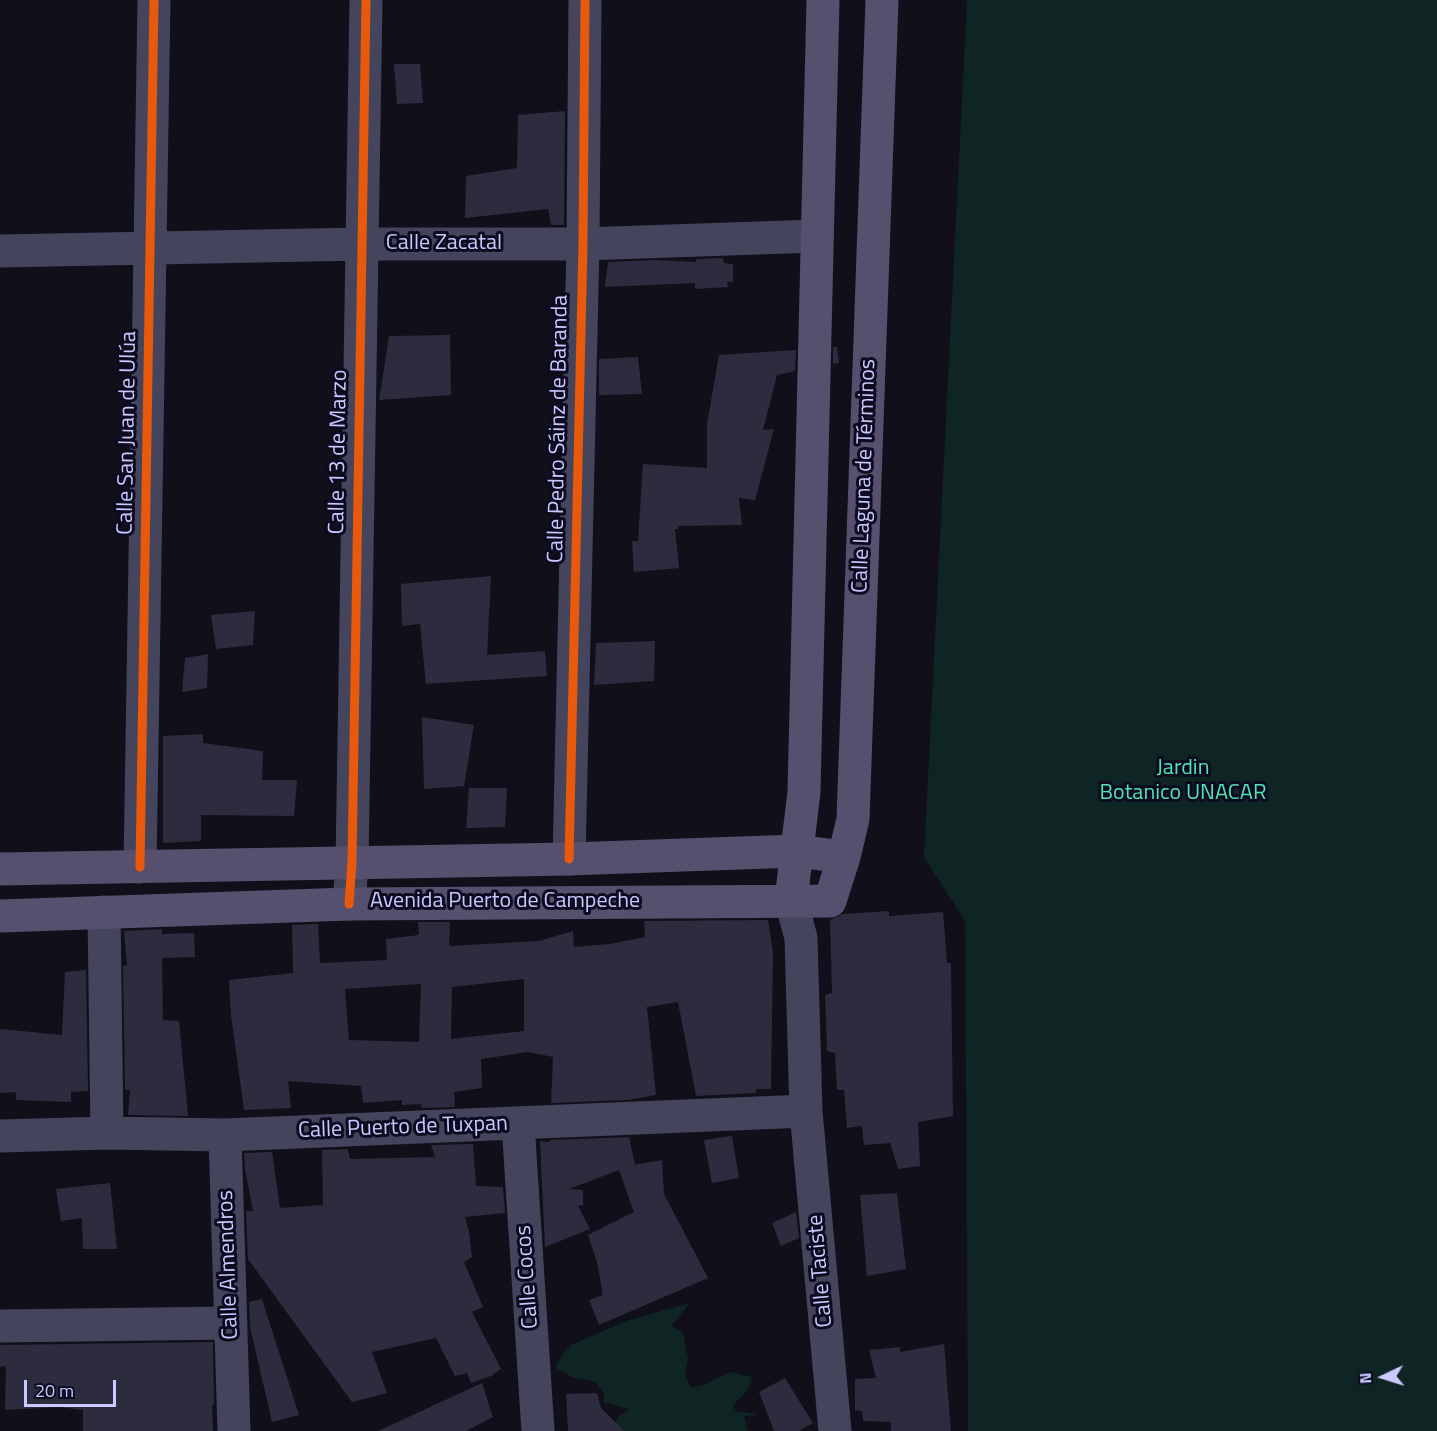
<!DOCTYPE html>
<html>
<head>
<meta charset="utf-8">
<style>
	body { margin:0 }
	#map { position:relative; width:1437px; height:1431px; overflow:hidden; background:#100f1a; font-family:"Titillium Web",sans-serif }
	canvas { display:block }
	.north { position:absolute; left:1353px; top:1347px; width:60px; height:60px; -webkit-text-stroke:4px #0d0b1f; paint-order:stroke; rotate:266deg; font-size:16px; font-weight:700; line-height:24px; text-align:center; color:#cac9ff }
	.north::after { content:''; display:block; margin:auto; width:21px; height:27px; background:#cac9ff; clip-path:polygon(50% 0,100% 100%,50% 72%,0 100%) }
	.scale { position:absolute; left:24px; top:1380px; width:92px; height:27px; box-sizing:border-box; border:3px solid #cac9ff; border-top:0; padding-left:8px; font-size:18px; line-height:21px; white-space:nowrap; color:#cac9ff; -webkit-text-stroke:4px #0d0b1f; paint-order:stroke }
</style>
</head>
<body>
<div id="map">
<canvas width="1437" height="1431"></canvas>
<div class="north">N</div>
<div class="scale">20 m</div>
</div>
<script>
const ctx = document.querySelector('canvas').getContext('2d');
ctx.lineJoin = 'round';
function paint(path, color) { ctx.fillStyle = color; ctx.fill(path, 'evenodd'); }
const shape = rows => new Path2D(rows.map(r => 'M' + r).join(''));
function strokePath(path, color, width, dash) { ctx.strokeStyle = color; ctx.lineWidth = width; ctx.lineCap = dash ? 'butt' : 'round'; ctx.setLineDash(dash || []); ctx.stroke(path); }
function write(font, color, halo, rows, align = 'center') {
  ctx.font = font + ' "Titillium Web",sans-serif'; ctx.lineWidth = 6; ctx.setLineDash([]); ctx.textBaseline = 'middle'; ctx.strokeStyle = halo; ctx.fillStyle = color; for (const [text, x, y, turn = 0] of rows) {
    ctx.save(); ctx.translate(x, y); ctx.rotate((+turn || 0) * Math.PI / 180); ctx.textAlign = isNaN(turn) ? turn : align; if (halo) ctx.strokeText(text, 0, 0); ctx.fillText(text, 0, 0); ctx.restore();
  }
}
paint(shape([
	[967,0,1437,0,1437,1431,968,1431,965,921,924,857],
	[690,1303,671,1326,683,1332,688,1359,685,1373,691,1388,704,1385,730,1372,752,1377,748,1389,733,1406,736,1411,760,1415,744,1416,748,1431,613,1431,617,1418,629,1409,603,1402,604,1393,596,1382,572,1377,556,1368,561,1356,573,1344,626,1321]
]), '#0e2524');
paint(shape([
	[394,64,420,64,423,103,397,104],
	[565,111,564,225,551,225,548,209,465,218,466,176,517,168,518,115],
	[723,258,724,263,733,264,733,282,727,282,728,287,695,289,695,283,605,287,608,262,656,260,696,262,696,259],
	[450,335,451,395,379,400,389,336],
	[833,347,837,347,839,363,833,364],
	[796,350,795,371,777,375,763,430,774,429,755,500,739,498,742,525,678,526,678,529,675,529,679,568,634,572,632,541,638,541,643,464,707,468,707,424,719,355],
	[638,357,642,394,599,395,599,359],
	[491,576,487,655,545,651,547,676,426,684,420,624,402,626,401,584],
	[255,611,253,645,216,649,211,615],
	[655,641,654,681,594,685,596,643],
	[208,654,207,688,182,692,185,658],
	[422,717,474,725,464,786,424,789],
	[203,734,203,743,263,751,262,780,297,780,294,816,201,815,201,841,163,843,163,736],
	[469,788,507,788,505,827,466,828],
	[889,911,889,916,943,912,947,963,951,963,953,1116,918,1122,920,1166,898,1169,890,1143,864,1145,862,1126,847,1128,844,1090,837,1090,835,1053,827,1051,825,995,832,993,830,920,842,914],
	[768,920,773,953,771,1089,756,1089,756,1093,696,1096,678,1002,647,1007,656,1095,628,1100,551,1103,553,1057,528,1052,481,1059,482,1088,454,1092,455,1107,422,1108,421,1104,402,1105,402,1100,363,1103,361,1086,288,1081,291,1108,244,1110,231,1015,229,980,293,973,292,925,318,924,320,963,387,960,386,939,419,935,418,922,450,922,449,946,539,941,573,931,574,947,610,944,645,937,644,921],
	[524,979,524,1031,451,1039,452,987],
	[421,984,419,1042,349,1040,345,989],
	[162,929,162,934,194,933,195,957,162,958,163,1020,179,1021,188,1116,128,1115,130,1090,125,1090,123,966,127,965,124,931],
	[86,970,88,1091,71,1092,71,1102,16,1100,16,1092,0,1093,0,1029,62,1035,65,972],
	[732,1136,739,1178,712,1183,704,1140],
	[629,1137,635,1165,634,1165,662,1160,664,1194,708,1278,599,1325,589,1300,603,1295,597,1262,588,1235,634,1212,619,1170,569,1189,583,1190,583,1205,578,1206,590,1229,545,1247,540,1141,550,1142,550,1140],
	[473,1144,476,1186,503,1187,505,1213,465,1217,469,1231,472,1257,464,1262,483,1307,472,1312,501,1369,491,1376,471,1383,467,1373,455,1376,436,1338,372,1352,387,1393,352,1402,248,1259,246,1211,253,1211,245,1169,244,1153,272,1152,280,1208,323,1205,322,1150,348,1149,350,1159,435,1157,431,1145],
	[110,1183,117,1249,83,1249,82,1218,61,1221,56,1189],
	[897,1193,906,1269,867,1276,860,1195],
	[796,1212,799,1238,781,1246,772,1223],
	[262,1299,299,1415,272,1422,250,1327,249,1302],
	[213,1342,214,1405,212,1405,213,1431,83,1431,83,1410,59,1407,5,1410,6,1366,0,1367,0,1345],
	[944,1344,951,1431,891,1431,891,1422,863,1421,862,1411,855,1410,855,1379,876,1378,869,1350,900,1347,900,1352],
	[785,1378,813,1423,799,1431,774,1431,759,1392],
	[482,1383,493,1417,466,1431,378,1431],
	[597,1393,601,1408,624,1431,568,1431,566,1394]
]), '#2d2c3e');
strokePath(shape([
	[0,251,362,244,583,244,816,236],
	[569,859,583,244,585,0],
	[140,867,154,0],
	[791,900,801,938,806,1111,835,1431],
	[349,904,352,863,366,0],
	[104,912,107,1133],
	[518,1124,538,1431],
	[225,1135,234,1431],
	[0,1136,107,1133,225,1135,806,1111],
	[0,1326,231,1323]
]), '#44455c', 33);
strokePath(shape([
	[0,869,569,859,797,851,844,857],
	[791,900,804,792,823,0],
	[0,916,349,904,830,901,844,857,853,819,882,0]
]), '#574f6e', 33);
strokePath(shape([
	[569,859,583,244,585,0],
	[140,867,154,0],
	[349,904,352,863,366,0]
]), '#e8590c', 9);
write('22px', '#cac9ff', '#0d0b1f', [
	["Calle Zacatal",444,244],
	["Calle Pedro Sáinz de Baranda",559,429,-89],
	["Calle San Juan de Ulúa",128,433,-89],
	["Calle 13 de Marzo",339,452,-89],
	["Calle Laguna de Términos",865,476,-88],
	["Avenida Puerto de Campeche",505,902],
	["Calle Puerto de Tuxpan",403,1128,-2],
	["Calle Almendros",229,1265,-92],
	["Calle Taciste",821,1271,-95],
	["Calle Cocos",528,1277,-94]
]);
write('22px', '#50e4b1', '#0d0b1f', [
	["Jardin",1183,769],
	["Botanico UNACAR",1183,794]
]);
</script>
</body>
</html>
